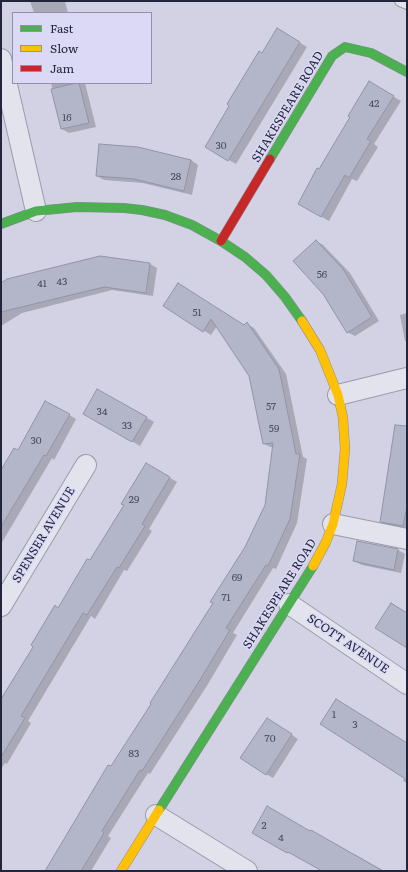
<!DOCTYPE html>
<html>
<head>
<meta charset="utf-8">
<style>
	body { margin:0 }
	#map { position:relative; width:408px; height:872px; overflow:hidden; background:#d3d2e5; font-family:Literata,serif }
	canvas { display:block }
	.frame { position:absolute; inset:0; border:2px solid #21263b; pointer-events:none }
	.legend { position:absolute; left:12px; top:12px; width:140px; height:72px; box-sizing:border-box; background:#dbd9f5; border:1px solid #9191ab; margin:0; padding:5px 7px; list-style:none; font-size:12px; color:#21263b }
	.legend li { display:flex; align-items:center; gap:8px; height:20px }
	.legend b { width:20px; border:1px solid #9191ab }
</style>
</head>
<body>
<div id="map">
<canvas width="408" height="872"></canvas>
<div class="frame"></div>
<ul class="legend">
<li><b style="height:5px;background:#4caf50"></b>Fast</li>
<li><b style="height:5px;background:#ffc107"></b>Slow</li>
<li><b style="height:5px;background:#c62828"></b>Jam</li>
</ul>
</div>
<script>
const ctx = document.querySelector('canvas').getContext('2d');
ctx.lineJoin = 'round';
function paint(path, color) { ctx.fillStyle = color; ctx.fill(path, 'evenodd'); }
const shape = rows => new Path2D(rows.map(r => 'M' + r).join(''));
function strokePath(path, color, width, dash) { ctx.strokeStyle = color; ctx.lineWidth = width; ctx.lineCap = dash ? 'butt' : 'round'; ctx.setLineDash(dash || []); ctx.stroke(path); }
function write(font, color, halo, rows, align = 'center') {
  ctx.font = font + ' Literata,serif'; ctx.lineWidth = 3; ctx.setLineDash([]); ctx.textBaseline = 'middle'; ctx.strokeStyle = halo; ctx.fillStyle = color; for (const [text, x, y, turn = 0] of rows) {
    ctx.save(); ctx.translate(x, y); ctx.rotate((+turn || 0) * Math.PI / 180); ctx.textAlign = isNaN(turn) ? turn : align; if (halo) ctx.strokeText(text, 0, 0); ctx.fillText(text, 0, 0); ctx.restore();
  }
}
paint(shape([
	[30,1,65,1,68,13,34,13],
	[278,29,307,47,236,164,206,147],
	[369,82,401,101,374,144,378,147,357,181,352,179,329,221,299,204,352,117],
	[51,83,85,83,96,127,69,133,62,129],
	[138,148,191,160,198,165,192,195,143,183,104,180,97,176],
	[316,241,323,245,350,273,379,321,355,336,347,332],
	[150,264,157,268,153,296,112,290,22,313,1,326,1,285],
	[168,308,244,326,247,324,254,328,286,374,303,457,307,459,297,523,276,569,273,568,233,633,237,635,208,684,150,774,148,773,108,836,111,838,91,871,47,871,152,704,214,603,246,547,266,506,273,448,264,444,250,376,217,326,211,335],
	[407,313,407,341,405,341,400,315],
	[98,390,154,422,140,446,85,413],
	[46,402,76,419,54,460,52,458,1,544,1,472,18,452],
	[147,464,177,482,149,529,152,531,127,571,124,570,95,619,91,616,28,721,31,723,7,764,5,763,1,769,1,705,58,609,90,562,125,505],
	[407,464,407,529,388,526,381,521],
	[358,542,398,550,405,554,401,573,362,565,354,561],
	[274,723,298,739,273,778,266,774],
	[407,744,407,783,403,781,404,778],
	[253,833,353,855,354,854,384,871,324,871,296,855,295,856]
]), '#0003');
const building = shape([
	[277,28,300,42,228,161,205,147,229,106,227,104,259,51,262,53,277,28],
	[369,81,394,96,367,139,371,141,349,178,345,175,321,217,298,204,317,168,319,169,350,117,348,116,369,81],
	[76,83,79,83,89,123,61,129,51,89,76,83],
	[99,144,138,147,191,160,184,191,134,179,96,176,99,144],
	[316,240,343,269,372,317,347,333,323,294,293,261,316,240],
	[100,256,150,263,146,293,104,287,1,312,1,283,7,279,100,256],
	[178,283,244,325,247,322,279,369,296,454,300,454,290,519,268,566,266,565,226,628,230,630,200,680,142,771,140,770,102,831,104,833,81,871,45,871,108,765,111,766,151,704,150,703,213,603,210,602,245,547,265,505,273,443,263,444,249,376,211,319,203,332,163,306,178,283],
	[97,389,147,417,132,442,83,414,97,389],
	[45,401,70,414,46,456,44,455,1,527,1,470,14,448,18,450,45,401],
	[395,425,407,426,407,507,403,526,380,522,395,425],
	[146,463,170,477,142,524,145,526,119,568,117,567,87,615,83,613,21,716,25,718,1,757,1,699,33,647,31,645,55,605,58,608,87,559,90,560,124,505,121,504,146,463],
	[357,541,398,549,394,570,353,561,357,541],
	[391,603,407,613,407,648,375,628,391,603],
	[336,699,407,743,407,780,320,724,336,699],
	[267,718,292,734,266,775,240,758,267,718],
	[267,806,310,831,311,830,383,871,322,871,288,852,287,853,252,833,267,806]
]);
paint(building, '#b3b6c9');
strokePath(building, '#9194a6', 1);
const lane = shape([
	[400,1,407,4]
]);
const street = shape([
	[1,59,36,211],
	[338,395,407,378],
	[333,524,407,539],
	[289,604,407,684],
	[1,606,86,465],
	[156,815,247,871]
]);
const fast = shape([
	[270,159,332,56,345,47,371,53,407,72],
	[1,224,36,211,77,207,124,208,142,210,165,215,192,225,221,241,245,257,266,275,285,297,302,321],
	[159,810,313,566]
]);
const slow = shape([
	[302,321,320,350,338,395,343,418,345,449,342,484,333,524,326,542,313,566],
	[121,871,159,810]
]);
const jam = shape([
	[221,241,270,159]
]);
strokePath(lane, '#9b9bab', 12);
strokePath(street, '#9b9bab', 22);
strokePath(fast, '#8a8b9b', 10);
strokePath(slow, '#8a8b9b', 10);
strokePath(jam, '#8a8b9b', 10);
strokePath(lane, '#e3e3ee', 10);
strokePath(street, '#e3e3ee', 20);
strokePath(fast, '#4caf50', 9);
strokePath(slow, '#ffc107', 9);
strokePath(jam, '#c62828', 9);
write('10px', '#464a5e', null, [
	["42",374,104],
	["16",67,118],
	["30",221,146],
	["28",176,177],
	["56",322,275],
	["43",62,282],
	["41",42,284],
	["51",197,313],
	["57",271,407],
	["34",102,412],
	["33",127,426],
	["59",274,429],
	["30",36,441],
	["29",134,500],
	["69",237,578],
	["71",226,598],
	["1",334,715],
	["3",355,725],
	["70",270,739],
	["83",134,754],
	["2",264,826],
	["4",281,838]
]);
write('12px', '#21263b', '#dbd9f5', [
	["SHAKESPEARE ROAD",288,107,-59],
	["SPENSER AVENUE",44,535,-59],
	["SHAKESPEARE ROAD",280,594,-58],
	["SCOTT AVENUE",348,644,34]
]);
</script>
</body>
</html>
